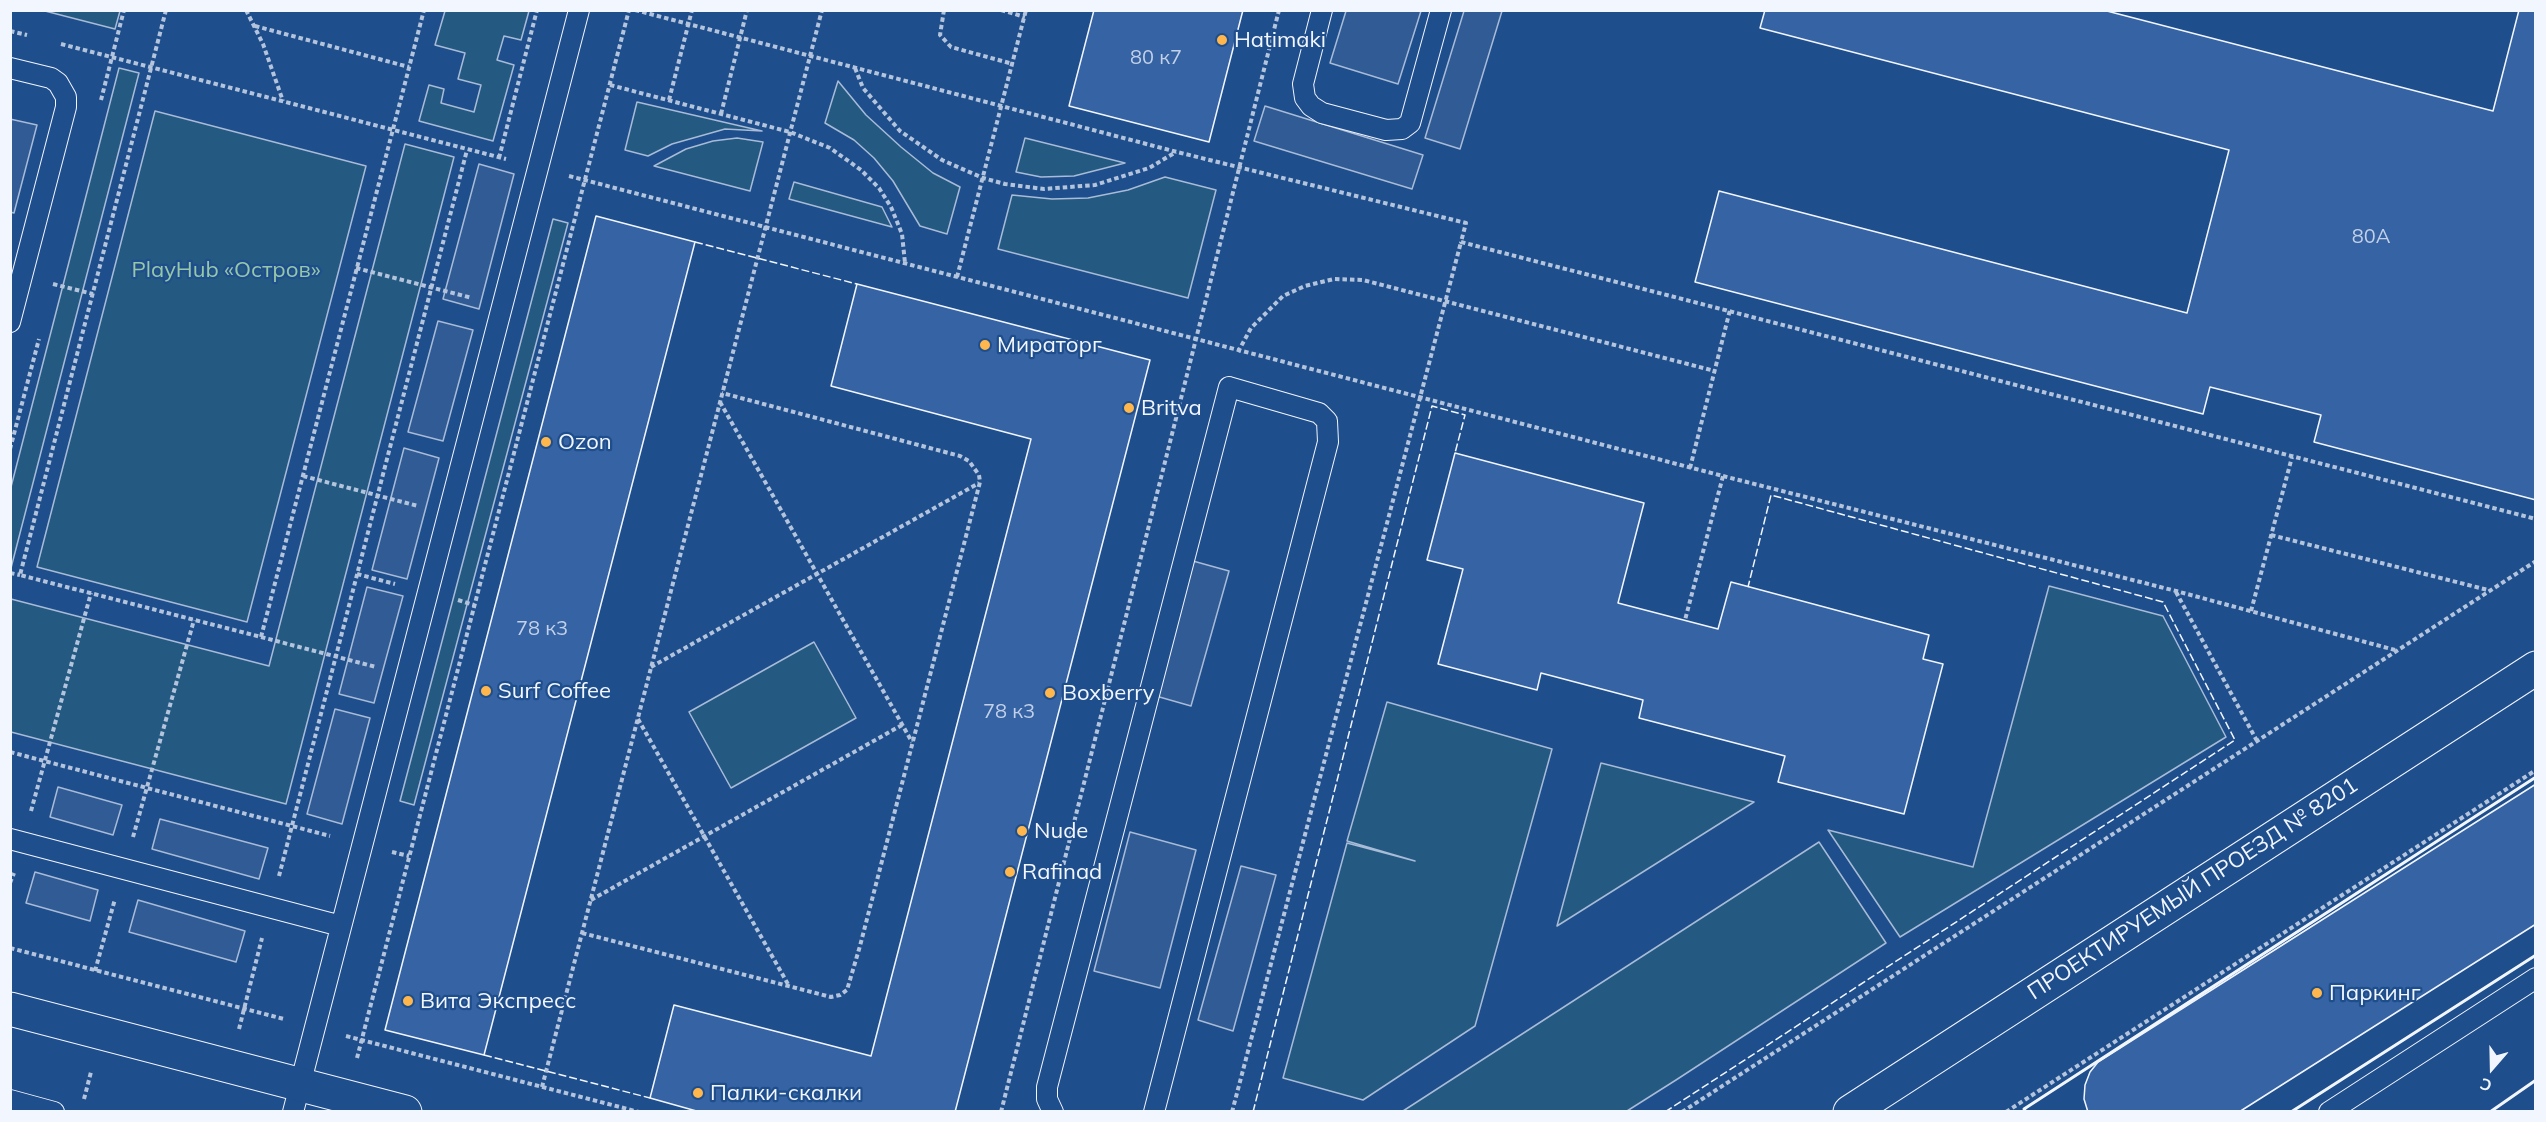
<!DOCTYPE html>
<html>
<head>
<meta charset="utf-8">
<style>
	body { margin:0 }
	#map { position:relative; width:2546px; height:1122px; overflow:hidden; background:#1f4e8c; font-family:Mulish,sans-serif }
	canvas { display:block }
	.frame { position:absolute; inset:0; border:12px solid #f2f6ff; pointer-events:none }
	.north { position:absolute; left:2462px; top:1038px; width:60px; height:60px; -webkit-text-stroke:4px #1f4e8c; paint-order:stroke; rotate:200deg; font-size:16px; font-weight:700; line-height:24px; text-align:center; color:#f2f6ff }
	.north::after { content:''; display:block; margin:auto; width:21px; height:27px; background:#f2f6ff; clip-path:polygon(50% 0,100% 100%,50% 72%,0 100%) }
</style>
</head>
<body>
<div id="map">
<canvas width="2546" height="1122"></canvas>
<div class="frame"></div>
<div class="north">С</div>
</div>
<script>
const ctx = document.querySelector('canvas').getContext('2d');
ctx.lineJoin = 'round';
function paint(path, color) { ctx.fillStyle = color; ctx.fill(path, 'evenodd'); }
const shape = rows => new Path2D(rows.map(r => 'M' + r).join(''));
function strokePath(path, color, width, dash) { ctx.strokeStyle = color; ctx.lineWidth = width; ctx.lineCap = dash ? 'butt' : 'round'; ctx.setLineDash(dash || []); ctx.stroke(path); }
function write(font, color, halo, rows, align = 'center') {
  ctx.font = font + ' Mulish,sans-serif'; ctx.lineWidth = 4.5; ctx.setLineDash([]); ctx.textBaseline = 'middle'; ctx.strokeStyle = halo; ctx.fillStyle = color; for (const [text, x, y, turn = 0] of rows) {
    ctx.save(); ctx.translate(x, y); ctx.rotate((+turn || 0) * Math.PI / 180); ctx.textAlign = isNaN(turn) ? turn : align; if (halo) ctx.strokeText(text, 0, 0); ctx.fillText(text, 0, 0); ctx.restore();
  }
}
const green = shape([
	[45,11,120,11,115,29,45,11],
	[445,11,529,11,521,40,504,36,497,60,514,65,493,141,419,121,429,85,444,89,441,103,474,112,481,85,458,79,465,53,435,45,445,11],
	[119,68,139,73,11,568,11,487,119,68],
	[838,81,866,115,901,147,933,173,960,187,947,234,920,226,893,181,874,158,854,140,825,123,838,81],
	[637,102,762,131,725,129,672,144,648,156,625,150,637,102],
	[155,111,366,166,247,622,37,567,155,111],
	[737,138,763,142,750,191,654,166,686,149,713,141,737,138],
	[1025,138,1125,163,1074,176,1041,177,1016,172,1025,138],
	[405,144,454,157,286,804,11,732,11,599,269,666,405,144],
	[1165,177,1216,190,1188,298,998,249,1012,195,1052,199,1088,198,1128,190,1165,177],
	[794,182,882,207,892,227,789,199,794,182],
	[553,219,568,223,414,805,400,801,553,219],
	[2049,586,2163,616,2226,737,1900,937,1828,830,1973,867,2049,586],
	[814,642,856,718,731,788,689,712,814,642],
	[1387,702,1552,749,1475,1026,1363,1100,1283,1078,1347,843,1415,861,1347,841,1387,702],
	[1601,763,1754,802,1557,926,1601,763],
	[1819,842,1886,943,1676,1080,1627,1111,1403,1111,1819,842]
]);
paint(green, '#245a82');
strokePath(green, '#a8bbd7', 1.5);
const parking = shape([
	[1346,11,1421,11,1398,84,1330,63,1346,11],
	[1464,11,1502,11,1460,149,1425,138,1464,11],
	[1265,106,1423,155,1412,189,1254,141,1265,106],
	[10,119,37,125,14,213,10,212,10,119],
	[479,164,514,174,479,309,443,299,479,164],
	[438,321,473,330,443,441,408,432,438,321],
	[404,448,439,458,407,579,372,570,404,448],
	[1193,561,1229,571,1191,706,1156,696,1193,561],
	[367,587,403,596,374,703,339,694,367,587],
	[335,709,370,718,342,824,307,814,335,709],
	[58,787,122,805,113,835,50,817,58,787],
	[160,819,268,848,259,879,152,849,160,819],
	[1130,832,1196,850,1160,988,1094,971,1130,832],
	[1241,866,1276,875,1233,1031,1198,1020,1241,866],
	[35,872,98,890,90,921,26,903,35,872],
	[138,900,245,931,236,962,129,932,138,900]
]);
paint(parking, '#305b95');
strokePath(parking, '#a8bbd7', 1.5);
const building = shape([
	[1094,10,1243,10,1209,142,1069,106,1094,10],
	[1765,10,2103,10,2493,111,2519,10,2536,10,2536,500,2314,442,2321,415,2210,387,2203,414,1695,282,1719,191,2187,313,2229,150,1760,28,1765,10],
	[596,216,695,242,484,1055,385,1030,596,216],
	[857,284,1150,360,955,1112,700,1112,650,1098,674,1005,871,1056,1031,439,831,386,857,284],
	[1455,453,1644,503,1618,603,1718,629,1731,582,1929,635,1923,659,1943,664,1904,814,1778,782,1785,756,1639,718,1643,700,1541,673,1537,690,1438,664,1463,569,1427,560,1455,453],
	[2536,784,2536,924,2239,1112,2088,1112,2084,1099,2085,1085,2090,1072,2098,1062,2536,784]
]);
paint(building, '#3563a3');
strokePath(building, '#f2f6ff', 1.5);
const lane = shape([
	[1322,10,1303,84,1305,98,1311,106,1322,113,1386,130,1402,129,1410,123,1441,10],
	[10,68,51,78,58,83,66,97,66,107,10,322],
	[10,839,341,926],
	[10,1100,54,1112],
	[293,1112,579,10],
	[1053,1112,1047,1099,1047,1087,1229,387,1319,413,1327,421,1328,442,1154,1112],
	[2329,1112,2536,978]
]);
const street = shape([
	[10,1009,405,1112],
	[1850,1112,2536,668]
]);
strokePath(lane, '#f2f6ff', 22);
strokePath(street, '#f2f6ff', 35);
strokePath(shape([
	[166,10,20,575,261,637,424,10],
	[246,10,263,44,283,101],
	[635,10,1177,152,1466,223,1461,242,2536,519],
	[944,10,940,35,951,47,1013,64],
	[1001,10,1025,17],
	[255,26,409,67],
	[10,31,27,35],
	[61,44,506,159],
	[855,68,863,88,900,131,942,160,983,178,1005,184,1044,189,1095,185,1149,168,1176,152],
	[610,85,790,132,830,148,861,170,879,188,891,207,902,234,905,263],
	[101,100,124,10],
	[669,100,692,10],
	[721,114,747,10],
	[499,158,537,10],
	[569,176,1723,476,1685,620],
	[356,268,472,298],
	[957,277,1026,10],
	[53,284,93,294],
	[1238,352,1251,328,1283,296,1305,286,1334,279,1363,280,1715,371],
	[720,402,912,742],
	[10,449,39,339],
	[1690,468,1730,310],
	[303,476,418,506],
	[1723,476,2176,591,2395,650],
	[2271,535,2488,590],
	[10,573,20,575],
	[357,574,395,584],
	[2176,592,2257,741],
	[458,600,474,605],
	[2251,611,2292,457],
	[261,637,376,667],
	[651,667,979,483],
	[638,719,789,986],
	[10,752,330,836],
	[31,811,91,593],
	[133,837,194,620],
	[392,852,409,856],
	[279,876,467,150],
	[10,883,14,873],
	[591,900,902,725],
	[582,933,831,997,840,995,847,990,860,946,980,482,979,475,969,461,960,456,722,393],
	[10,948,284,1019],
	[95,971,115,899],
	[239,1029,262,938],
	[346,1036,639,1112],
	[357,1058,629,10],
	[542,1087,822,10],
	[84,1099,91,1072],
	[1001,1112,1279,10],
	[1232,1112,1461,242],
	[1682,1112,2536,561],
	[2006,1112,2536,770]
]), '#b3c4dc', 4, [4.5, 3]);
strokePath(lane, '#1f4e8c', 20);
strokePath(street, '#1f4e8c', 33);
strokePath(shape([
	[695,242,857,284],
	[484,1055,650,1098],
	[1253,1112,1432,406,1465,415,1455,453],
	[1665,1112,2235,740,2163,602,1771,495,1748,587]
]), '#f2f6ff', 1.5, [8, 3]);
strokePath(shape([
	[2026,1112,2024,1109,2536,777],
	[2291,1112,2536,955],
	[2490,1112,2536,1080]
]), '#f2f6ff', 3);
for (const [x, y, r, color] of [
	[1222,40,6,"#ffb74d"],
	[985,345,6,"#ffb74d"],
	[1129,408,6,"#ffb74d"],
	[546,442,6,"#ffb74d"],
	[486,691,6,"#ffb74d"],
	[1050,693,6,"#ffb74d"],
	[1022,831,6,"#ffb74d"],
	[1010,872,6,"#ffb74d"],
	[2317,993,6,"#ffb74d"],
	[408,1001,6,"#ffb74d"],
	[698,1093,6,"#ffb74d"]
]) { const dot = new Path2D(); dot.arc(x, y, r, 0, 2 * Math.PI); ctx.fillStyle = color; ctx.fill(dot); strokePath(dot, '#1f4e8c', 2); }
write('20px', '#c3d1e8', null, [
	["80 к7",1156,58],
	["80А",2371,237],
	["78 к3",542,629],
	["78 к3",1009,712]
]);
write('22px', '#f2f6ff', '#1f4e8c', [
	["Hatimaki",1234,40],
	["Мираторг",997,345],
	["Britva",1141,408],
	["Ozon",558,442],
	["Surf Coffee",498,691],
	["Boxberry",1062,693],
	["Nude",1034,831],
	["Rafinad",1022,872],
	["Паркинг",2329,993],
	["Вита Экспресс",420,1001],
	["Палки-скалки",710,1093]
], 'left');
write('22px', '#97c8a6', '#1f4e8c', [
	["PlayHub «Остров»",226,270]
]);
write('22px', '#f2f6ff', '#1f4e8c', [
	["ПРОЕКТИРУЕМЫЙ ПРОЕЗД № 8201",2193,889,-33]
]);
</script>
</body>
</html>
